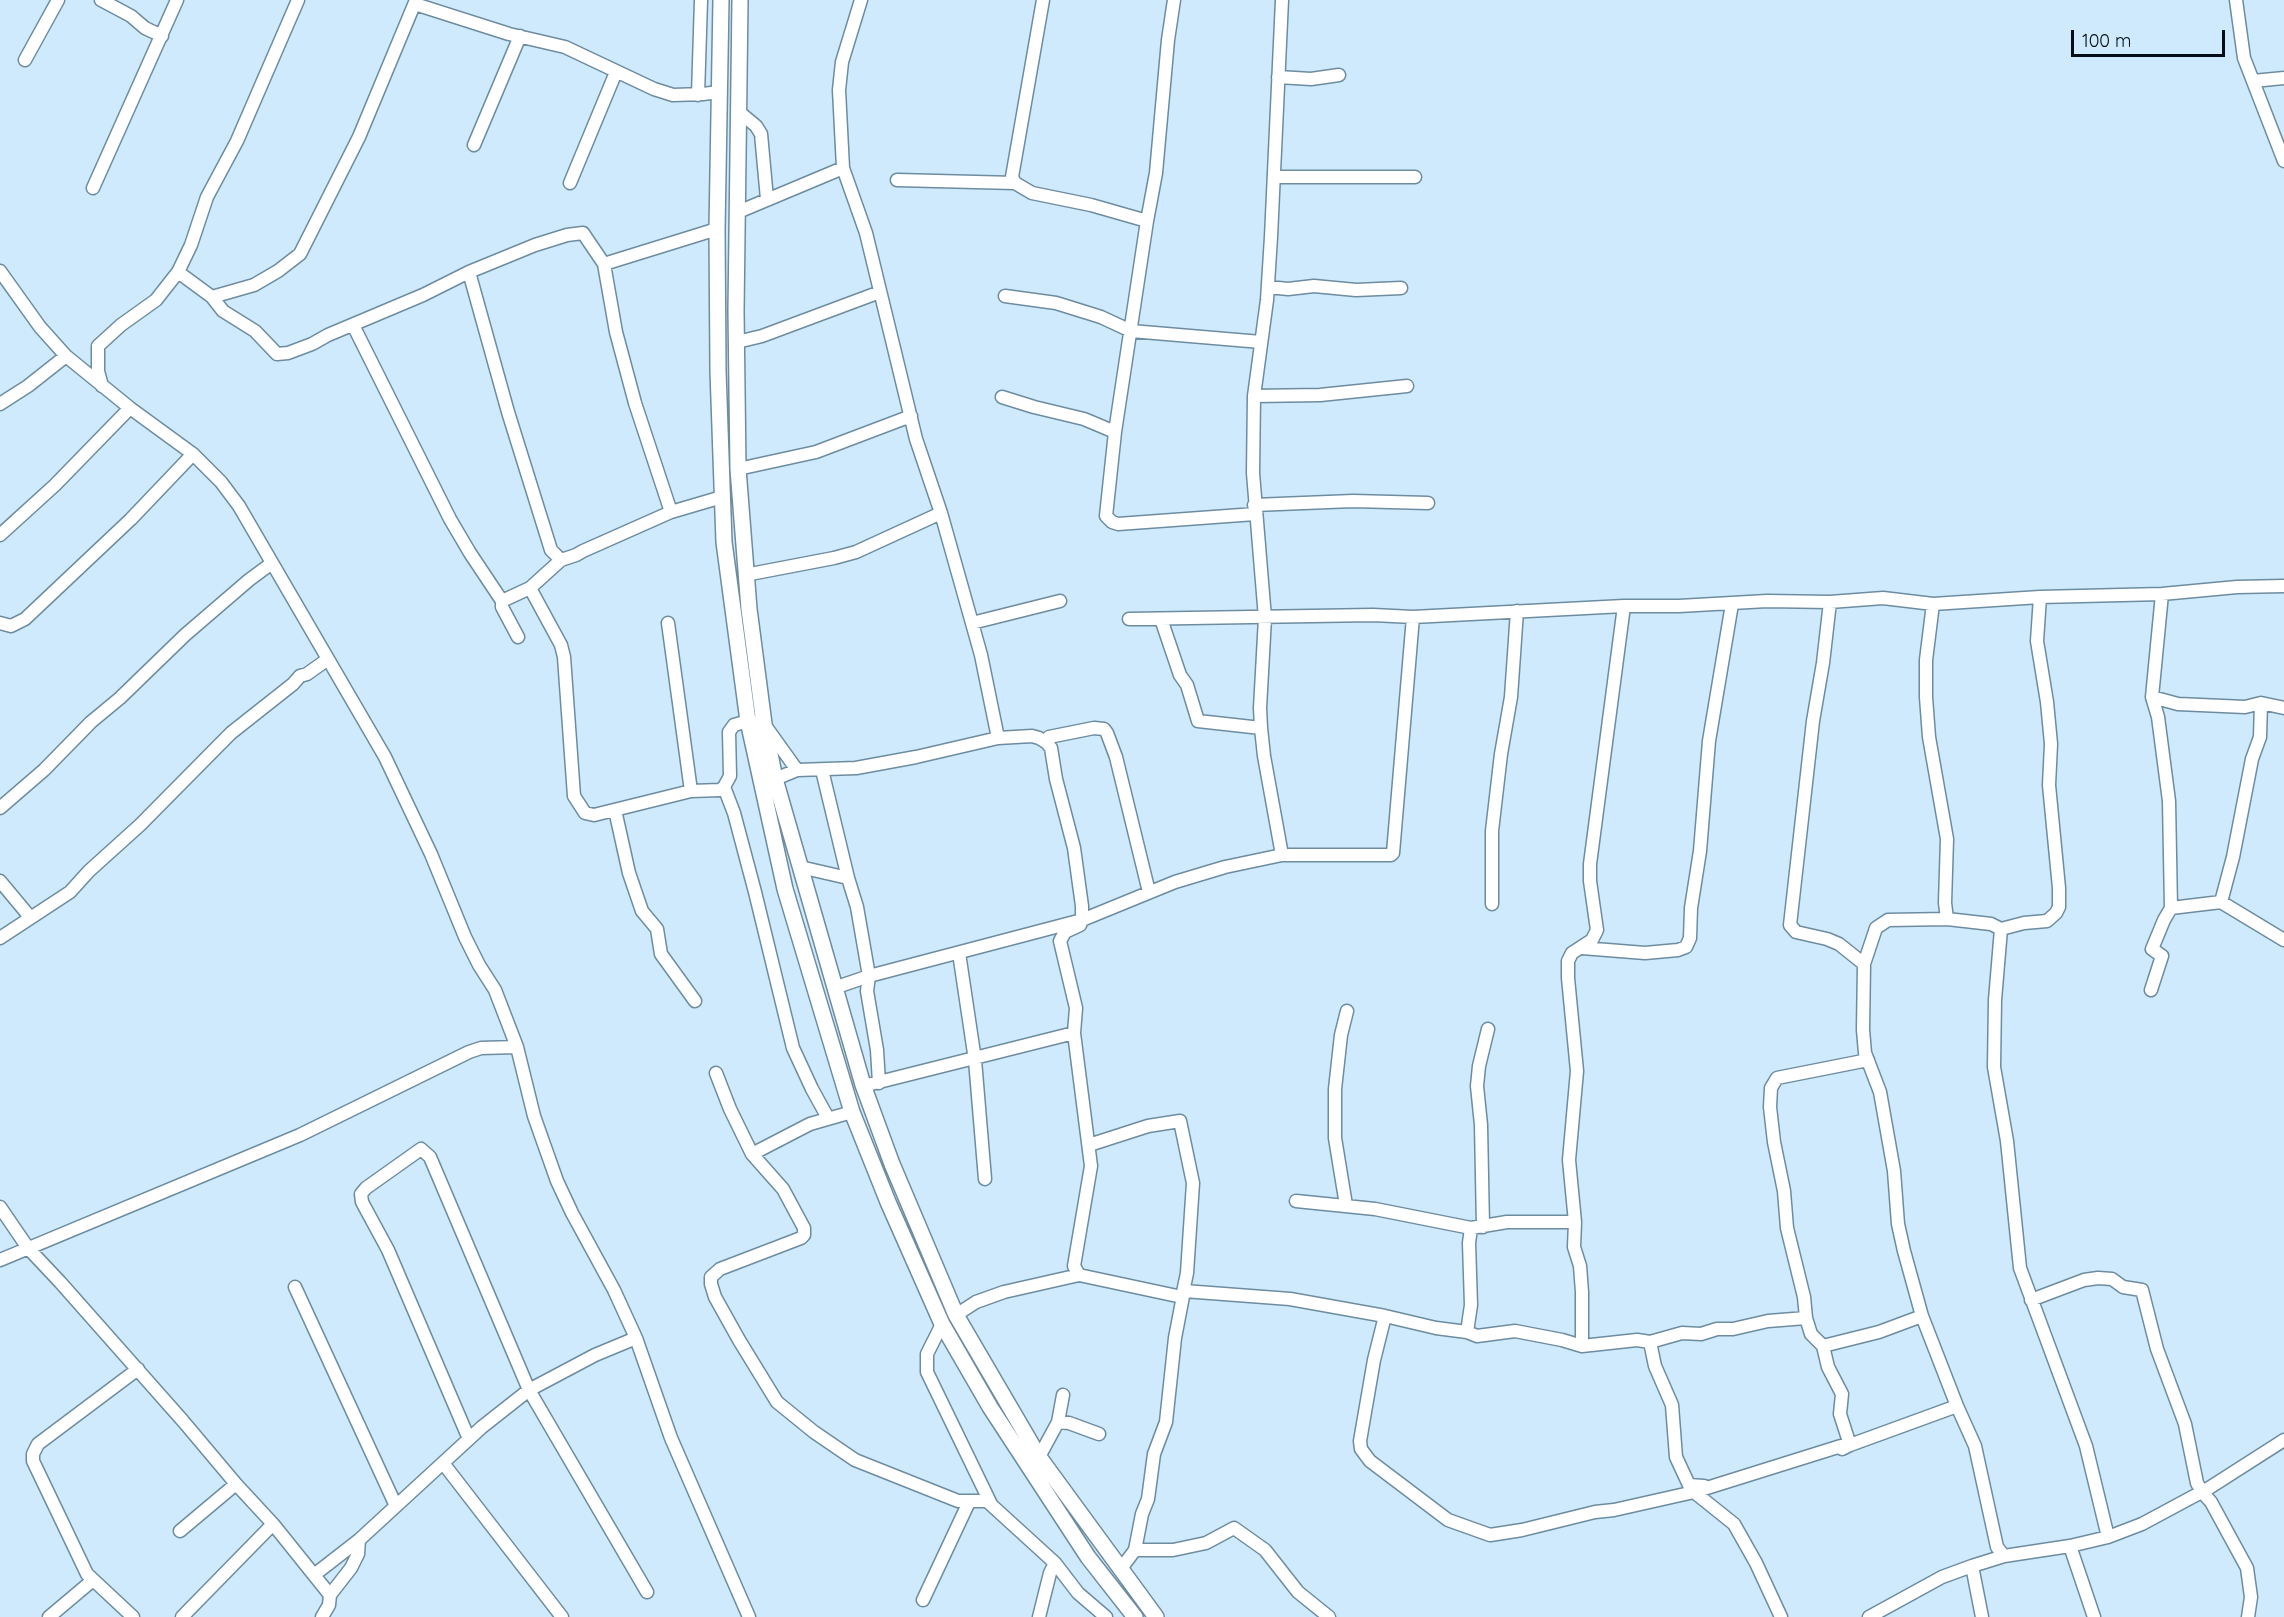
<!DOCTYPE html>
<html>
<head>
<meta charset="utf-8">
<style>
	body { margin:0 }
	#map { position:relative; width:2284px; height:1617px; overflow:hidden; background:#cfeafc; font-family:Quicksand,sans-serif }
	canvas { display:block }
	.scale { position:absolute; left:2071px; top:30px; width:154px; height:27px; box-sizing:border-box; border:3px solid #030d15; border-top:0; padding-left:8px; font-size:18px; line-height:21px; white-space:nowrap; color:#030d15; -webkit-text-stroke:4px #cfeafc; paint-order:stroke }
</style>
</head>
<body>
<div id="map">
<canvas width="2284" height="1617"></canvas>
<div class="scale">100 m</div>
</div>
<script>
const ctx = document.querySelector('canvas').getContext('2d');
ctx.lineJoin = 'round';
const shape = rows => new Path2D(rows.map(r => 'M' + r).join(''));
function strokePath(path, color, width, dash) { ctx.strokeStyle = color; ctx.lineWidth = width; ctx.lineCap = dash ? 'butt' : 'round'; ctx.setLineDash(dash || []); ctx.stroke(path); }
const minor = shape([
	[101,0,131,16,145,28,162,36],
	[861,0,842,62,839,90,843,168,866,233,916,439,941,513,981,655,998,738],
	[1043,0,1012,177,1015,183,1032,193,1091,205,1147,221],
	[1174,0,1168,40,1156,173,1147,221,1115,432,1106,516,1112,522,1118,524,1255,514],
	[1282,0,1271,237,1267,300,1254,396,1253,473,1265,618,1260,708,1261,728,1264,756,1282,855],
	[2236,0,2244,58,2284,161],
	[415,4,509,34,565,47,654,89,673,95,703,94,719,92],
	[25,60,58,0],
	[1278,77,1311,79,1339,75],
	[2253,81,2284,78],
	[698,95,701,0],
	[738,111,756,126,761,134,767,199],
	[474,145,520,36],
	[1274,177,1415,177],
	[897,180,1015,183],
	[570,183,616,72],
	[93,188,177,0],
	[738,212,843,168],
	[604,264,717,229],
	[0,271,40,327,66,356,130,408,193,454,221,482,239,506,385,757,431,854,465,937,479,965,495,990,517,1047,534,1116,557,1181,572,1213,614,1290,636,1338,671,1438,749,1617],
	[178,272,212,297,223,311,255,331,277,354,288,353,312,344,328,335,423,295,469,272,535,245,567,235,583,233,604,264,616,332,635,403,671,512,583,551,576,555,561,560,551,550,508,412,469,272],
	[1268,287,1288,289,1314,286,1356,290,1401,288],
	[1005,296,1056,303,1101,317,1131,331,1261,342],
	[212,297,254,285,278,271,300,254,359,137,416,0],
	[353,325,450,519,470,553,502,601,502,607,518,637],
	[737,342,762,336,880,292],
	[102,386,98,371,98,346,121,325,156,300,178,272,191,245,207,197,237,141,298,0],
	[1254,396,1320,395,1407,386],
	[1002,397,1034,407,1084,419,1115,432],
	[0,404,28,386,66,356],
	[738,469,816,452,911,416],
	[1254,505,1353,501,1428,503],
	[671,512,722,497],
	[0,535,55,485,130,408],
	[745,575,834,558,856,552,941,513],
	[530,588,561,645,564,657,574,796,585,813,594,815,691,791,668,623],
	[502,601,530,588,561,560],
	[1830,602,1823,663,1813,721,1790,925,1796,932,1827,939,1839,944,1864,964],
	[1933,604,1926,660,1926,697,1929,737,1947,839,1945,903,1947,919],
	[1129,619,1373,615,1413,617,1624,606,1679,606,1767,601,1830,602,1883,598,1933,604,2040,597,2162,594,2237,587,2284,586],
	[1161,619,1180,675,1187,685,1198,721,1261,728],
	[0,623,11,626,25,619,131,519,193,454],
	[972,623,1060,601],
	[2152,697,2178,704,2245,707,2261,703,2284,708],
	[1047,743,1049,737,1094,728,1104,729,1107,733,1116,757,1149,892],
	[822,770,848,878],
	[775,779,797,770,856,768,916,757,998,738,1032,736,1039,738,1047,743,1051,748,1056,779,1074,848,1082,906,1082,920,1175,882,1225,867,1282,855,1391,855,1393,853,1413,617],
	[724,787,734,813,755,892,793,1048,812,1089,828,1118],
	[691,791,720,790,724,787,730,776,729,732,734,725,748,721,764,724,797,770],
	[0,808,44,770,91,722,120,698,185,635,249,580,272,563],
	[615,810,629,873,642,911,657,929,661,954,695,1001],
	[800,867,848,878,857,907,869,976,867,991,877,1050,879,1083],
	[0,881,30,917],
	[2221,902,2233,857,2252,759,2260,737,2261,703],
	[1492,904,1492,831,1501,754,1511,697,1517,611],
	[2171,908,2221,902,2284,940],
	[2001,929,1995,1000,1994,1067,2007,1141,2020,1268,2086,1446,2108,1537],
	[0,938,70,892,89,871,140,825,231,733,293,684,300,676,307,674,328,659],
	[1582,948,1645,953,1678,950,1686,947,1690,938,1691,908,1700,851,1709,741,1732,604],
	[959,953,975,1060,985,1179],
	[834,988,869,976,1082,920,1080,925,1065,932,1060,941,1076,1008,1074,1033,1091,1166,1074,1266,1079,1275,1182,1297,1187,1273,1193,1183,1180,1121,1148,1126,1089,1145],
	[2151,990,2162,956,2152,949,2164,920,2171,908,2169,801,2158,717,2152,697,2162,594],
	[1868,1060,1777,1078,1771,1088,1770,1107,1774,1142,1784,1191,1787,1228,1804,1297,1806,1318,1811,1334,1823,1346,1828,1367,1842,1394,1840,1414,1850,1445,1957,1406],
	[716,1073,730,1109,752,1154,810,1124,852,1112],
	[871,1084,1074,1033],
	[752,1154,783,1189,804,1228,804,1235,801,1238,720,1269,711,1277,711,1284,715,1297,739,1340,777,1402,814,1432,855,1460,958,1501,987,1501,1055,1563,1078,1593,1106,1617],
	[1296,1201,1375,1209,1471,1228,1507,1222,1575,1222],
	[1346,1205,1335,1138,1335,1089,1341,1035,1347,1011],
	[0,1207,28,1248,60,1282,183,1421,236,1484,273,1524,330,1595],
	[1483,1227,1481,1125,1477,1086,1479,1066,1488,1029],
	[0,1260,300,1135,469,1052,481,1048,517,1047],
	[295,1287,396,1506],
	[2031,1300,2084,1280,2098,1278,2112,1279,2123,1287,2142,1290,2157,1349,2185,1424,2197,1483,2202,1492,2211,1502,2247,1568,2251,1597,2248,1617],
	[956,1315,976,1302,1004,1292,1079,1275],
	[1385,1316,1374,1360,1360,1441,1361,1449,1370,1461,1448,1520,1490,1535,1522,1530,1595,1512,1614,1510,1694,1492],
	[942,1324,927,1354,927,1372,991,1504],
	[1467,1332,1471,1305,1469,1243,1471,1228],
	[1650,1342,1655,1366,1672,1405,1676,1457,1689,1485,1704,1486],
	[1582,1346,1582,1292,1580,1266,1574,1247,1575,1222,1569,1160,1577,1071,1568,978,1568,961,1572,953,1592,940,1597,930,1590,881,1590,864,1624,606],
	[1823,1346,1879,1332,1922,1316],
	[1058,1422,1069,1423,1099,1434],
	[469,1439,388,1250,362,1202,361,1194,366,1188,421,1149,430,1157,529,1390,647,1592],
	[1039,1457,1058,1422,1063,1395],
	[443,1463,562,1617],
	[180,1531,236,1484],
	[2070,1546,2094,1617],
	[1135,1550,1173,1550,1206,1543,1234,1528,1265,1550,1298,1592,1329,1617],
	[2004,1556,1997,1547,1975,1446,1957,1406,1922,1316,1904,1251,1898,1224,1894,1171,1880,1092,1865,1053,1863,1030,1864,964,1876,928,1888,920,1947,919,1991,924,2001,929,2024,923,2047,921,2056,913,2059,907,2059,888,2049,785,2051,744,2047,702,2037,641,2040,597],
	[1972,1566,1982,1617],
	[1120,1570,1135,1550,1142,1514,1148,1499,1154,1454,1166,1422,1175,1338,1184,1291,1290,1299,1385,1316,1436,1328,1467,1332,1477,1336,1515,1331,1562,1340,1582,1346,1637,1340,1650,1342,1682,1333,1701,1334,1717,1329,1733,1329,1768,1321,1806,1318],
	[314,1575,359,1540,482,1427,529,1390,595,1355,636,1338],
	[923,1600,969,1502],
	[49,1617,93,1580],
	[133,1617,87,1574,33,1461,33,1454,38,1444,138,1369],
	[182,1617,273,1524],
	[322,1617,329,1605,330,1595,351,1568,358,1554,359,1540],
	[1039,1617,1050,1573,1055,1563],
	[1781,1617,1756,1563,1734,1524,1694,1492,1841,1446,1842,1449,1850,1445],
	[1869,1617,1942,1577,1972,1566,2004,1556,2070,1546,2108,1537,2142,1524,2209,1488,2284,1440]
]);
const major = shape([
	[721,0,717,229,718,371,724,542,748,721,785,889,852,1112,888,1202,942,1324,990,1407,1088,1557,1135,1617],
	[740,0,736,311,738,469,749,609,764,724,775,779,863,1085,892,1164,956,1315,1039,1457,1156,1617]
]);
strokePath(minor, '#6d8ca0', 15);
strokePath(major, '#6d8ca0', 18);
strokePath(minor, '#fff', 12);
strokePath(major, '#fff', 15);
</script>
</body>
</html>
